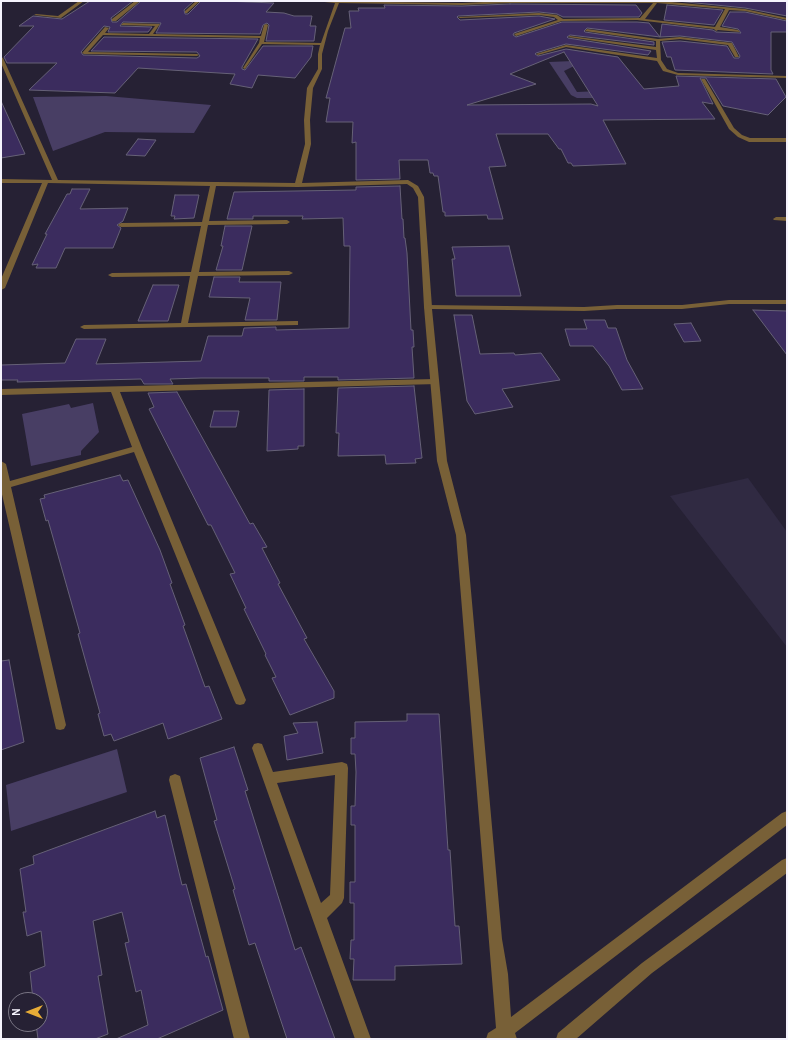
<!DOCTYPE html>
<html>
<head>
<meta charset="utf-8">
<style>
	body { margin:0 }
	#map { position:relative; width:788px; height:1040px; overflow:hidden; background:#262134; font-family:Karla,sans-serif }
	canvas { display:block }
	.frame { position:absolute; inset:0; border:2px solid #f5f3fd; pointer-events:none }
	.north { position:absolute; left:8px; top:992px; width:40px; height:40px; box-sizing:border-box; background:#262134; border:1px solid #797584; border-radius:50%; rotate:270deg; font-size:11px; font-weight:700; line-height:16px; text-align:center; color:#f5f3fd }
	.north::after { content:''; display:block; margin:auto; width:14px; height:18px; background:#e7ac37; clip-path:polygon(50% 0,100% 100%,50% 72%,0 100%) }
</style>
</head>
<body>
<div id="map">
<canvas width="788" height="1040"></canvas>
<div class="frame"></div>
<div class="north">N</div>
</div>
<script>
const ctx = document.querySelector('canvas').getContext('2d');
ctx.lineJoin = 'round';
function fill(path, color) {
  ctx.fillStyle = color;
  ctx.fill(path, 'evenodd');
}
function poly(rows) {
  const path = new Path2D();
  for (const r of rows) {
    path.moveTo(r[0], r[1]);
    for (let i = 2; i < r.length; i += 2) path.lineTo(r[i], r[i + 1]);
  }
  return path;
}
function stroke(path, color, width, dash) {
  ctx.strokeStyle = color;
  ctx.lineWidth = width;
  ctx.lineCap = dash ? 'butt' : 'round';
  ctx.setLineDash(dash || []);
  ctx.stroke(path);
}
fill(poly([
	[748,478,787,532,787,647,670,496]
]), '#302a42');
fill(poly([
	[573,61,574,66,564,71,577,92,600,91,603,98,577,98,571,95,549,62],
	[106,96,211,105,194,133,105,132,53,151,33,97],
	[93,403,99,432,81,451,81,455,31,466,22,414,69,404,71,408],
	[117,749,127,792,11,831,6,785]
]), '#483e64');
const building = poly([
	[90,1,133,1,111,18,112,22,117,22,141,1,194,1,184,10,185,14,188,14,201,1,224,1,274,3,266,12,284,13,294,16,312,16,310,26,316,26,314,41,266,41,269,25,267,23,263,25,260,34,156,33,161,23,123,22,120,26,152,27,148,32,108,32,110,27,104,26,81,52,83,55,197,58,200,56,197,52,91,51,104,37,258,39,242,67,242,69,245,70,263,46,313,46,311,57,295,78,258,75,252,88,230,84,235,74,138,68,115,93,29,90,57,63,7,63,4,57,34,26,19,26,33,16,62,19,90,1],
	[677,1,787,1,787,16,745,8,677,1],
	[510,4,636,5,642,13,639,17,563,17,557,14,539,12,458,16,457,17,460,20,539,16,555,19,514,33,513,35,516,37,562,22,637,22,649,23,660,37,587,28,584,31,585,32,654,42,654,45,570,35,567,37,568,38,651,51,648,55,566,44,536,53,535,54,538,56,566,49,618,57,644,89,679,86,676,76,776,79,786,97,768,115,723,106,706,78,700,78,713,104,702,102,715,119,603,120,626,164,622,164,573,166,571,163,568,163,561,149,559,149,548,134,496,134,506,166,489,167,503,219,488,219,487,215,445,216,445,212,443,212,438,176,434,176,433,173,430,173,428,160,399,160,400,179,356,180,356,142,352,143,353,122,326,122,330,98,326,98,345,28,351,28,349,11,359,11,358,8,385,8,384,5,462,6,510,4],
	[564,52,598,106,591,104,467,105,536,84,510,74,564,52],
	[667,5,723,10,714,25,664,20,667,5],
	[730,12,745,12,787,21,787,32,771,32,771,70,773,74,675,70,671,57,667,57,662,42,680,41,727,46,734,58,739,58,740,56,732,42,680,36,660,37,662,24,713,30,716,32,741,33,738,29,722,26,730,12],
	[1,101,25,154,1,158,1,101],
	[138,139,156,140,145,156,126,155,138,139],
	[400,186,402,219,403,219,404,238,405,238,407,253,411,330,413,330,414,347,412,347,414,378,338,380,338,377,304,377,304,381,269,381,269,378,201,378,170,379,173,384,144,384,141,379,17,382,18,380,1,380,1,365,65,363,76,339,106,339,96,364,201,361,208,336,242,336,244,328,276,327,276,330,349,328,350,246,344,246,343,218,302,219,303,216,253,216,253,219,227,219,234,192,356,190,356,187,400,186],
	[72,189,90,189,80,209,128,208,123,221,117,225,121,228,113,248,65,248,56,268,36,268,38,264,32,265,47,234,45,234,67,194,70,194,72,189],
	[175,195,199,195,194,218,174,219,175,216,171,216,175,195],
	[225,226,252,226,242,270,216,270,223,246,221,246,225,226],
	[509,246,521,296,456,296,452,259,455,259,452,247,509,246],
	[214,277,240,277,239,282,281,282,277,320,245,320,250,298,209,297,214,277],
	[153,285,179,285,168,321,138,321,153,285],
	[753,310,787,311,787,355,753,310],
	[454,315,472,315,480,354,514,353,515,355,541,353,560,380,502,389,513,407,475,414,467,401,454,315],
	[584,320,605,320,608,328,616,328,627,360,643,389,622,390,609,366,593,346,570,346,565,329,587,329,584,320],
	[691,323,701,341,684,342,674,324,691,323],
	[414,386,422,458,415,459,416,463,386,464,385,455,338,456,339,433,336,433,338,388,414,386],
	[304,389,304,446,298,446,298,449,267,451,269,390,304,389],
	[177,392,250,524,253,523,267,547,262,548,280,583,278,584,307,638,304,639,334,691,334,698,290,715,272,678,276,677,265,655,266,654,244,609,246,608,230,574,235,573,211,525,208,525,149,409,154,407,148,393,177,392],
	[214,411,239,411,236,427,210,427,214,411],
	[120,475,123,481,128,480,160,550,172,583,170,584,185,625,183,626,205,687,209,686,222,719,168,739,163,723,114,741,111,734,104,736,98,714,100,713,78,634,80,633,48,520,46,521,40,499,45,498,44,495,120,475],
	[9,660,24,742,1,750,1,661,9,660],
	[407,714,439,714,448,850,450,850,455,926,459,926,462,964,395,966,395,980,353,980,354,959,350,959,351,940,354,940,354,903,350,903,350,882,355,882,355,825,351,825,351,806,355,806,356,772,355,754,351,754,351,738,355,738,355,722,407,721,407,714],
	[317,722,323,753,287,760,284,736,298,733,293,723,317,722],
	[234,747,248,790,245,791,295,950,301,947,335,1039,287,1039,255,943,249,945,233,890,235,889,214,821,217,820,200,758,234,747],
	[155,811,157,818,165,815,182,885,186,884,206,957,208,956,223,1010,157,1039,116,1039,148,1025,141,990,136,992,125,943,129,942,122,912,93,921,102,975,98,976,108,1034,95,1039,38,1039,36,1024,40,1024,40,1000,33,1000,30,972,45,966,41,931,27,936,23,912,26,912,20,869,34,864,33,856,155,811]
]);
fill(building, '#3b2c5e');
stroke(building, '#666177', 1);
fill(poly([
	[79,1,84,1,61,18,34,15,36,14,58,16,79,1],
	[135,1,140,1,116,21,112,21,112,19,135,1],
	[196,1,200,1,187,13,185,13,185,11,196,1],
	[314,1,462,3,504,1,661,1,745,9,787,18,787,20,745,11,729,10,720,27,738,30,740,32,718,30,716,31,714,29,637,20,562,21,516,36,514,34,558,20,554,17,539,15,460,18,458,17,539,13,557,15,563,19,640,18,653,3,510,3,462,5,339,3,328,31,322,54,322,69,313,88,310,120,311,144,302,183,408,180,418,186,424,197,432,307,431,309,425,309,424,307,418,197,413,188,407,184,298,187,216,186,209,221,287,220,290,222,287,224,208,225,199,272,289,271,293,273,289,275,198,276,188,323,295,321,298,321,298,325,84,329,80,327,84,325,181,323,190,276,112,277,108,275,112,273,191,272,201,226,121,227,118,225,121,223,202,222,210,186,48,183,5,288,1,290,1,279,42,183,1,183,1,179,52,180,1,63,1,57,3,58,58,180,295,183,305,144,304,120,307,88,318,69,318,54,320,45,262,44,245,69,243,68,259,43,260,38,103,35,88,52,197,54,199,55,197,56,84,54,82,53,105,27,109,28,105,33,149,34,155,26,121,25,123,23,160,24,153,34,261,36,264,25,266,24,268,25,264,42,321,43,335,3,314,1],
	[657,3,725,9,715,27,645,19,657,3],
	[587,29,658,39,680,37,732,43,739,57,735,57,728,45,680,39,660,41,661,60,667,69,678,73,787,76,787,78,678,75,663,71,657,61,566,47,538,55,536,54,566,45,657,58,656,50,568,37,570,36,656,47,656,41,585,31,587,29],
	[701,79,705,79,734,128,742,135,750,138,787,138,787,142,749,142,738,137,729,129,701,79],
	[776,217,787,217,787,221,774,220,773,219,776,217],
	[435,379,439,382,438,384,120,392,142,448,246,700,244,704,240,705,236,704,234,700,134,452,11,487,66,725,64,729,60,730,56,729,1,490,1,461,6,464,10,481,132,447,111,392,1,395,1,389,435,379],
	[258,743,262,744,273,772,342,762,347,764,348,768,344,898,342,903,327,918,371,1039,355,1039,252,748,254,744,258,743],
	[335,775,330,895,321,903,277,783,335,775],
	[175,774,180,776,181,780,250,1039,234,1039,169,780,170,776,175,774]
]), '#786037');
fill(poly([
	[729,300,787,300,787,304,729,304,682,309,617,309,584,311,432,309,447,461,466,535,502,939,508,974,511,1017,782,813,787,811,787,825,515,1033,517,1039,486,1039,488,1033,496,1028,456,535,437,461,424,307,428,305,584,307,617,305,682,305,729,300],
	[787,858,787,873,652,973,576,1039,556,1039,558,1033,642,963,782,860,787,858]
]), '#786037');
</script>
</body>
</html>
